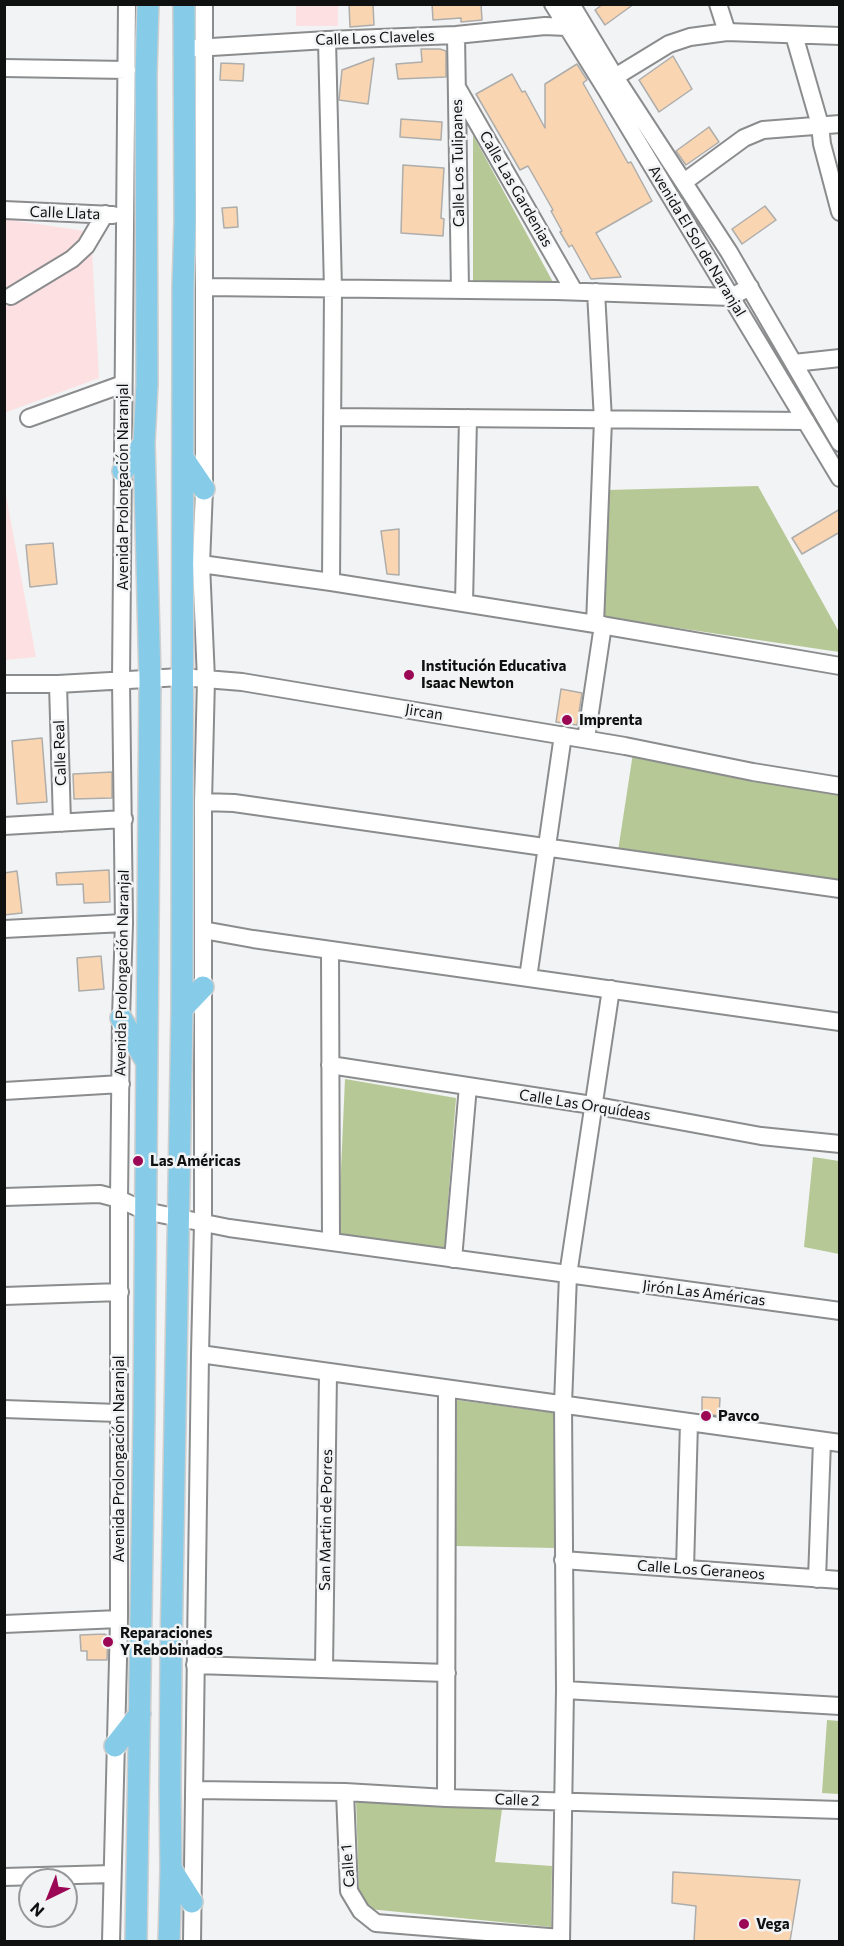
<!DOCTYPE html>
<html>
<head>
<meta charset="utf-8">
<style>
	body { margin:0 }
	#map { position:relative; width:844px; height:1946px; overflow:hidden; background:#f2f3f4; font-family:Commissioner,sans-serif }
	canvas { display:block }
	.frame { position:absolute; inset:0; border:6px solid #0f1010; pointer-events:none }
	.north { position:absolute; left:18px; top:1868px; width:60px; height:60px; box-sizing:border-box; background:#f2f3f4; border:2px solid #979899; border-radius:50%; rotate:223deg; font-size:16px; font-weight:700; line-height:24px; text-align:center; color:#0f1010 }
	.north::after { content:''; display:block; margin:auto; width:21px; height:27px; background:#9b0755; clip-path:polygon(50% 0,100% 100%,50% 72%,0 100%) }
</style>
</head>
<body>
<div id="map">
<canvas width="844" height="1946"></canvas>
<div class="frame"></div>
<div class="north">N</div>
</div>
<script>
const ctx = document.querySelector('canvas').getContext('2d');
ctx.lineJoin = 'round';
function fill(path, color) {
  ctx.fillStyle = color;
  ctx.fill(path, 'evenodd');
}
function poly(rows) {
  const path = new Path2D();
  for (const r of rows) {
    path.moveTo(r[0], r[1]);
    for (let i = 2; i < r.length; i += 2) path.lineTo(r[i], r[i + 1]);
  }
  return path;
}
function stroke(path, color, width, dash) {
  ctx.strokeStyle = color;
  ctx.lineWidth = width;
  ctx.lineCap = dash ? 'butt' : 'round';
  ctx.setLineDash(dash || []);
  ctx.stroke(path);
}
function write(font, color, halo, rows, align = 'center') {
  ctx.font = font + ' Commissioner,sans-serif';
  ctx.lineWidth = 5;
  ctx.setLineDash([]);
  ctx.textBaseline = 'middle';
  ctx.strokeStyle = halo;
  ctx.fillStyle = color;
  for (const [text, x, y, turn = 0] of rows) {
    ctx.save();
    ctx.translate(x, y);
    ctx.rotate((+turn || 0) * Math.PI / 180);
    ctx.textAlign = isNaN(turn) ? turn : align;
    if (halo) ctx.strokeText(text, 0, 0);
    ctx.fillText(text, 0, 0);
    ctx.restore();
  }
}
fill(poly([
	[296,5,338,5,338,26,296,26],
	[4,219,91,232,99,378,7,412,4,412],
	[5,490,36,657,5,660]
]), '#fde1e2');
fill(poly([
	[473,135,554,284,473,283],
	[758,486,839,632,839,652,604,617,608,490],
	[633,753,839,793,839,881,618,851],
	[345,1079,456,1098,444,1254,338,1237],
	[813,1157,839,1161,839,1254,804,1247],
	[457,1400,555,1413,555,1548,456,1546],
	[827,1720,839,1721,839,1794,822,1793],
	[356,1800,502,1809,495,1862,552,1866,551,1927,369,1909,359,1891]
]), '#b6c896');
const building = poly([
	[349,4,373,4,374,25,350,27,349,4],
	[432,4,481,4,482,20,461,22,461,18,433,20,432,4],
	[603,4,634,4,605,25,595,10,603,4],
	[421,49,440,49,446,51,446,77,398,79,396,64,422,62,421,49],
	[673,56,692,89,659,112,639,80,673,56],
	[374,58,368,104,339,100,342,70,374,58],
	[221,63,244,64,243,81,220,80,221,63],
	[577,64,587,80,583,83,628,163,631,162,652,201,596,233,621,277,591,279,572,245,569,247,560,232,562,231,551,211,553,210,528,166,520,170,476,94,512,74,522,92,525,91,545,128,545,84,577,64],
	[401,119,442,122,441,140,400,137,401,119],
	[709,127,719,142,686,165,676,151,709,127],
	[403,165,444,168,441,218,444,219,443,236,401,233,403,165],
	[765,206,776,220,742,244,732,229,765,206],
	[237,207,238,227,224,228,222,208,237,207],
	[840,509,840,532,802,554,792,538,840,509],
	[399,529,399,575,387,574,381,531,399,529],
	[53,543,57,584,30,587,26,545,53,543],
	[561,689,582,693,577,725,556,722,561,689],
	[42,738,47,802,17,804,12,741,42,738],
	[112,772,112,798,74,799,73,774,112,772],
	[109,870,110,902,84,903,83,884,57,885,56,873,109,870],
	[17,871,22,913,4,915,4,873,17,871],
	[101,956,104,989,79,991,77,958,101,956],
	[702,1397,720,1398,719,1416,702,1413,702,1397],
	[104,1634,108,1636,107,1660,87,1660,87,1651,81,1651,80,1635,104,1634],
	[673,1872,800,1880,790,1941,694,1941,696,1906,672,1903,673,1872]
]);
fill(building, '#fad5b1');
stroke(building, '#adadac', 1.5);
const minor = poly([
	[553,4,607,91,840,478],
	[571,4,615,77,729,252,840,443],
	[718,4,727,32],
	[456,35,460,290],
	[794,35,820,125,822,144,840,212],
	[327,40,333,289,331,582],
	[195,48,327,40,456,35,545,26,566,27],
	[4,68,127,70],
	[615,77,669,44,690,37,727,32,840,36],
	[458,89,574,291],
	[684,182,744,138,763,130,840,124],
	[4,210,113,215],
	[205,287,557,291,731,297,750,287],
	[11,296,72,259,86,246,105,214],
	[794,363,840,358],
	[332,417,806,421],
	[29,418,123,384],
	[201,564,331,582,595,624,840,666],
	[464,603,468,418],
	[595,624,603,420,596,292],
	[4,684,58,684,181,677,242,682,625,746,753,772,840,786],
	[58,684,62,823],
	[586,739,603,625],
	[203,802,234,803,840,889],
	[4,826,124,819],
	[4,929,124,923],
	[203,930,253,939,840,1022],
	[330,950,331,1242],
	[528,978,563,735],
	[330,1065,592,1105,761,1136,840,1144],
	[4,1091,121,1084],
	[4,1197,100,1194,119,1199,145,1211,229,1228,840,1311],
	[453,1259,468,1086],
	[4,1296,120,1292],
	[200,1354,840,1443],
	[4,1409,118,1413],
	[563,1560,840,1580],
	[685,1569,689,1422],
	[817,1579,822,1441],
	[4,1624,119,1619],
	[195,1665,447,1673],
	[324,1668,328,1373],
	[565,1690,840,1706],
	[194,1790,345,1792,446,1798,840,1810],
	[345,1792,349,1891,361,1911,376,1923,561,1938],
	[446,1798,447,1390],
	[4,1877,112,1874],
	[111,1942,119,1619,119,1199,121,1018,124,923,121,680,127,4],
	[192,1942,200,1354,203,1223,203,802,206,679,201,564,204,489,204,4],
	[561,1942,565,1690,563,1404,568,1275,611,989]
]);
const major = poly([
	[183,458,204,489],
	[123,471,144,443],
	[182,1009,203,987],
	[121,1018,146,1061],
	[115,1746,140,1714],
	[171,1869,192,1902],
	[136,1942,144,1415,150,680,144,443,147,384,146,74,148,4],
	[169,1942,171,1869,170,1785,171,1656,182,1009,183,288,185,221,184,4]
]);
stroke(minor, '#8b8c8d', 20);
stroke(major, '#cfcfcf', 24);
stroke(minor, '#fff', 16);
stroke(major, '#86cbe7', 21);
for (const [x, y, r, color] of [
	[409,675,6,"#9b0755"],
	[567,720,6,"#9b0755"],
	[138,1161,6,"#9b0755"],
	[706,1416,6,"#9b0755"],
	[108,1642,6,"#9b0755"],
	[744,1924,6,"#9b0755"]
]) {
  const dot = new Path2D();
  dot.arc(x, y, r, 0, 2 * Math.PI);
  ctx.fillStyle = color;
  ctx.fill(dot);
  stroke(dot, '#f2f3f4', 2);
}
write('15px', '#0f1010', '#f2f3f4', [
	["Calle Los Claveles",375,38,-2],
	["Calle Los Tulipanes",458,163,-91],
	["Calle Las Gardenias",516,189,60],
	["Calle Llata",65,213,2],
	["Avenida El Sol de Naranjal",697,241,59],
	["Avenida Prolongación Naranjal",123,487,-90],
	["Jircan",424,712,9],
	["Calle Real",60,753,-92],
	["Avenida Prolongación Naranjal",122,973,-89],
	["Calle Las Orquídeas",585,1105,9],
	["Jirón Las Américas",704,1293,7],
	["Avenida Prolongación Naranjal",119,1459,-90],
	["San Martin de Porres",326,1520,-89],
	["Calle Los Geraneos",701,1570,4],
	["Calle 2",517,1800,2],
	["Calle 1",348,1866,-95]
]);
write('bold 15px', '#0f1010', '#f2f3f4', [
	["Institución Educativa",421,666],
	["Isaac Newton",421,683],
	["Imprenta",579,720],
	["Las Américas",150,1161],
	["Pavco",718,1416],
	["Reparaciones",120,1633],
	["Y Rebobinados",120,1650],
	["Vega",756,1924]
], 'left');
</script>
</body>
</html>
